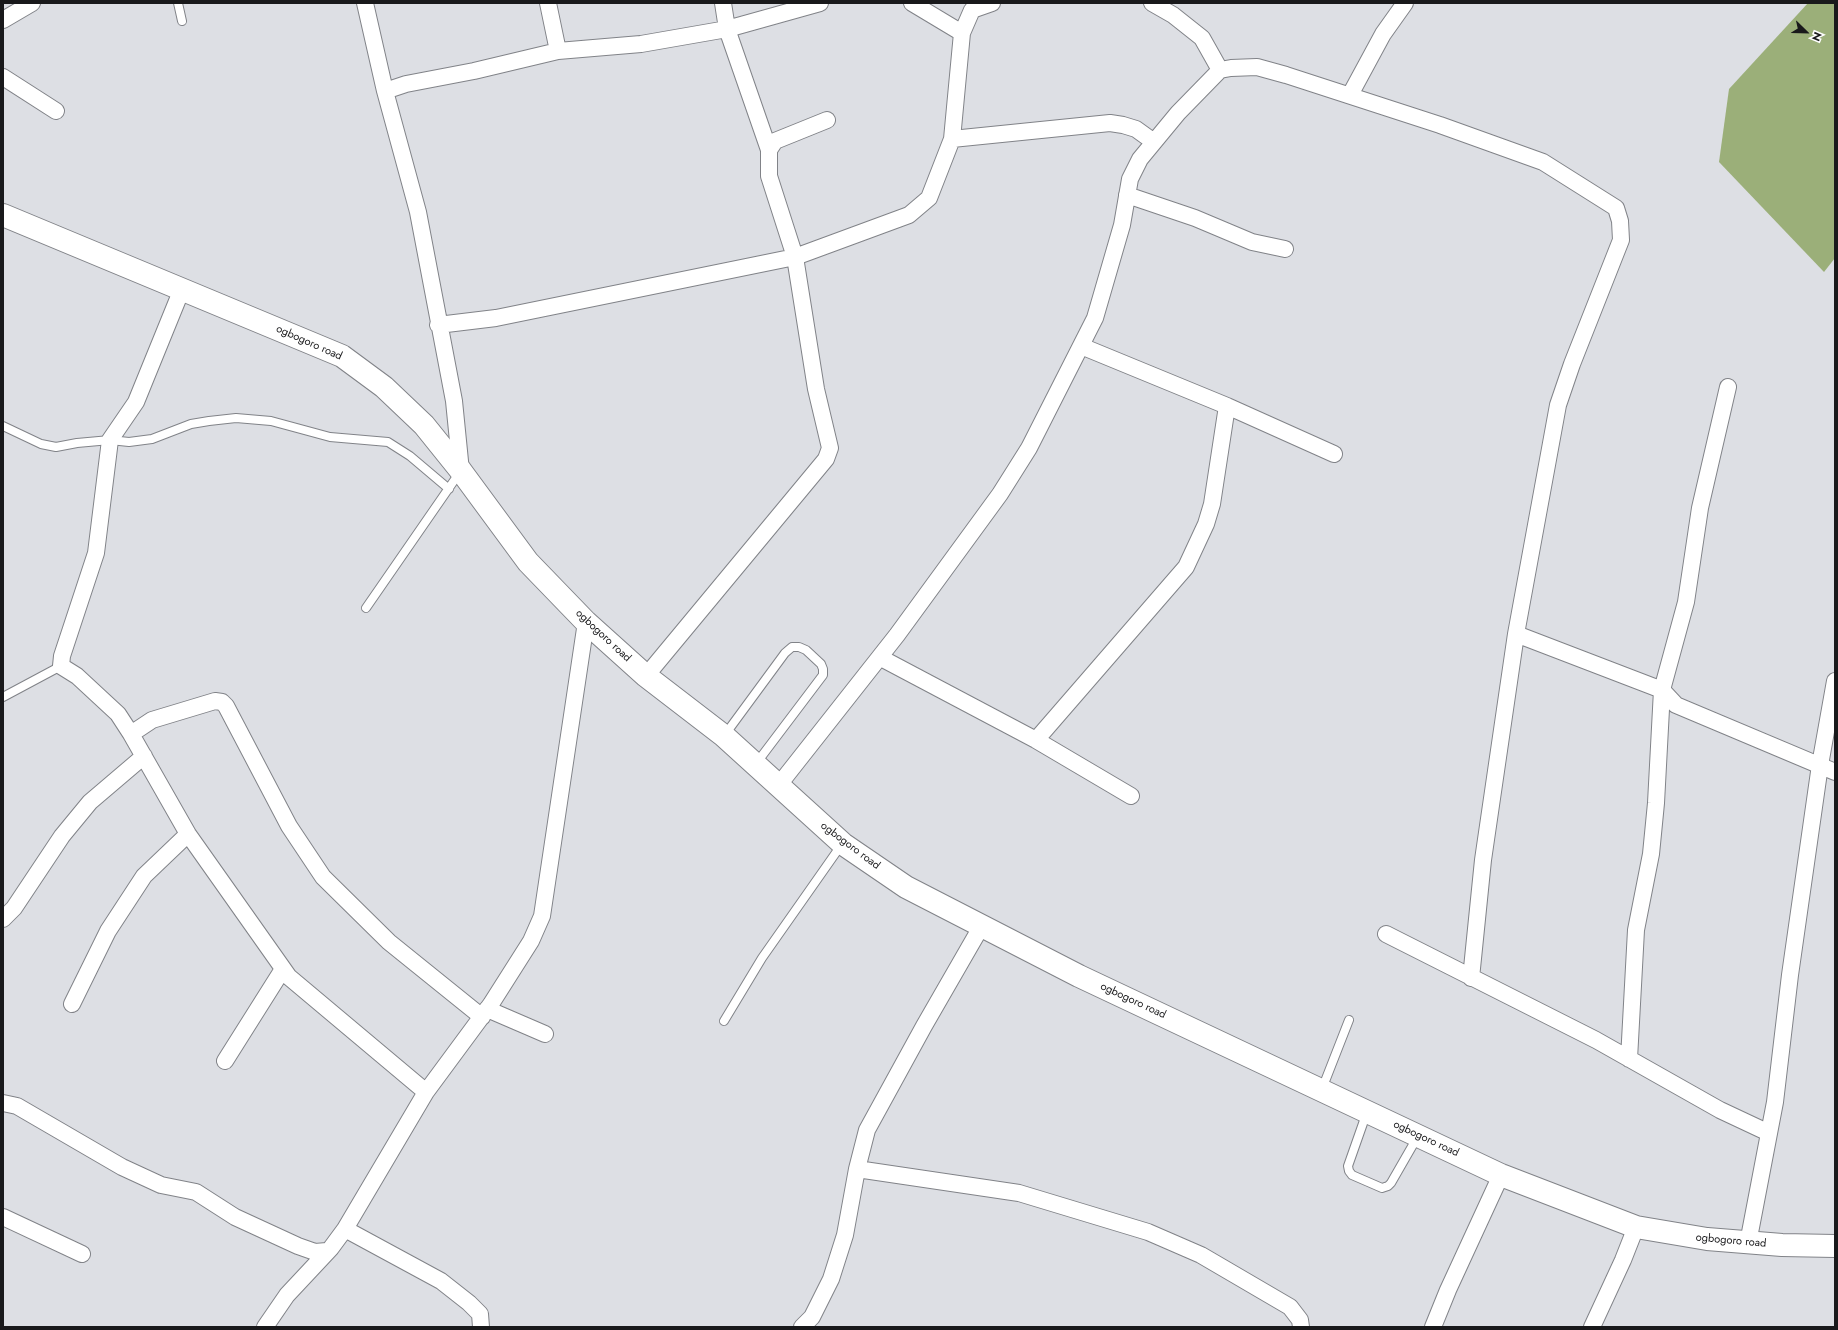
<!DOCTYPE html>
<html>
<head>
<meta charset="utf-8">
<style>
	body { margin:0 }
	#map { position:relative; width:1838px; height:1330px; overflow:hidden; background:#dddfe4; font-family:Jost,sans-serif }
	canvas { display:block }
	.frame { position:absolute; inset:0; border:4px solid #19191b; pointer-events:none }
	.north { position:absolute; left:1786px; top:12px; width:40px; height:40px; -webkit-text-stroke:3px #fff; paint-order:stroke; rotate:113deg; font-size:11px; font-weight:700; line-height:16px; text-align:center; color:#19191b }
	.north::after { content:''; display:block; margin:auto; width:14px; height:18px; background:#19191b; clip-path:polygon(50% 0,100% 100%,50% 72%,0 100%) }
</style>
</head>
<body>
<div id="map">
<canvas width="1838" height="1330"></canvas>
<div class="frame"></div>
<div class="north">N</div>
</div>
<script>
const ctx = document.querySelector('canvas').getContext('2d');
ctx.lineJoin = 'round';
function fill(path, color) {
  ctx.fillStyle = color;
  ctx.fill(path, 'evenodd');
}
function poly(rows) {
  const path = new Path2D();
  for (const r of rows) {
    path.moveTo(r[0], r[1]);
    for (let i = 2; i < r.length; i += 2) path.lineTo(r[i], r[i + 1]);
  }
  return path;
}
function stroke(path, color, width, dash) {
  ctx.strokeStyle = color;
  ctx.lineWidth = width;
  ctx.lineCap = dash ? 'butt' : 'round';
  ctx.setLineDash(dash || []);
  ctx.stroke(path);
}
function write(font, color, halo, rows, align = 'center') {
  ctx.font = font + ' Jost,sans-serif';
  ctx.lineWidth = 3;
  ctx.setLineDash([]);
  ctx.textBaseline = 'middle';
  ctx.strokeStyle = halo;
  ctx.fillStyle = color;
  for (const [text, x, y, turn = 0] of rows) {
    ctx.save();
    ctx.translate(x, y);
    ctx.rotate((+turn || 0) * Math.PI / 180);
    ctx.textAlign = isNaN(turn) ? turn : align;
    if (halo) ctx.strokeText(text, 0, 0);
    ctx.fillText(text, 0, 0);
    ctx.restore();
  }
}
fill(poly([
	[1808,3,1835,3,1835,258,1824,272,1719,162,1729,89]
]), '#9baf79');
const lane = poly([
	[178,3,182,21],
	[3,426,41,444,56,447,77,443,110,440,129,442,152,439,191,424,209,421,236,418,271,421,330,437,388,442,410,456,449,489],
	[366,608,460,472],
	[3,697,61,666],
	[724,736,785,653,792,647,799,647,806,650,821,664,823,669,823,675,755,765],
	[724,1021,762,958,842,844],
	[1322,1089,1349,1020],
	[1367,1112,1348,1166,1349,1171,1352,1175,1382,1188,1388,1186,1391,1183,1418,1136]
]);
const street = poly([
	[365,3,385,91,418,212,454,401,461,471],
	[548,3,558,51],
	[723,3,727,29,820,3],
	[912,3,962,33],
	[1152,3,1173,15,1202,38,1220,70],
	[3,20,32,3],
	[3,77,56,111],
	[385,91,406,84,474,71,558,51,641,44,727,29,769,150],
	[1350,95,1383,34,1405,3],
	[952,139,1110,123,1123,125,1136,129,1154,142],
	[1127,195,1195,218,1252,242,1285,249],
	[182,289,136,402,110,440,96,553,62,656,61,666,77,676,118,714,131,734,188,834,289,977,426,1092],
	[438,325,496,318,795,257,909,215,929,198,952,139,962,33,972,10,992,3],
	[1081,346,1227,406,1334,454],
	[881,658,1036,740,1131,796],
	[646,676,826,459,830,448,816,389,795,257,769,176,769,150,775,141,827,120],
	[131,734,152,720,215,701,222,702,226,706,289,826,323,877,389,942,482,1017],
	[1036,740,1186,567,1206,524,1212,504,1227,406],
	[778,786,897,635,1000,494,1029,448,1095,318,1122,225,1130,179,1140,159,1178,113,1220,70,1231,68,1257,67,1286,75,1440,125,1543,162,1616,208,1620,221,1621,240,1572,364,1558,405,1516,634],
	[3,919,14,908,62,836,90,802,144,756],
	[1386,934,1596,1040,1720,1110,1769,1133],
	[1471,978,1483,860,1516,634,1662,690,1676,705,1835,772],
	[72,1004,108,931,144,876,188,834],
	[487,1009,545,1034],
	[1629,1059,1636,930,1651,854,1656,803,1662,690,1686,602,1700,508,1728,387],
	[225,1061,283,969],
	[3,1103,17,1106,122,1167,161,1185,196,1192,235,1217,298,1246,315,1252,327,1251],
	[857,1169,1019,1193,1148,1232,1201,1255,1290,1307,1300,1320,1301,1327],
	[3,1217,82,1254],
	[345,1229,441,1281,469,1303,480,1314,481,1327],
	[1748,1243,1775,1102,1790,975,1820,765,1835,681],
	[265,1327,287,1295,331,1248,345,1229,426,1092,491,1004,531,941,542,916,586,622],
	[802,1327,812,1317,831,1279,845,1235,857,1169,867,1130,924,1026,981,927],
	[1433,1327,1448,1290,1501,1175],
	[1592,1327,1623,1260,1636,1227]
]);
const secondary = poly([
	[3,215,342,356,384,387,424,425,461,471,528,562,586,622,646,676,724,736,843,844,906,887,1079,976,1501,1175,1636,1227,1707,1239,1782,1245,1835,1246]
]);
stroke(lane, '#818388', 10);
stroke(street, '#818388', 18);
stroke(secondary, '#818388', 24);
stroke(lane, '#fff', 8);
stroke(street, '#fff', 16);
stroke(secondary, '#fff', 22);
write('11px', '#19191b', '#fff', [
	["ogbogoro road",309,343,24],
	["ogbogoro road",603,636,43],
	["ogbogoro road",850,846,37],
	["ogbogoro road",1133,1001,25],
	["ogbogoro road",1426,1139,25],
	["ogbogoro road",1731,1241,5]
]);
</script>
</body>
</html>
